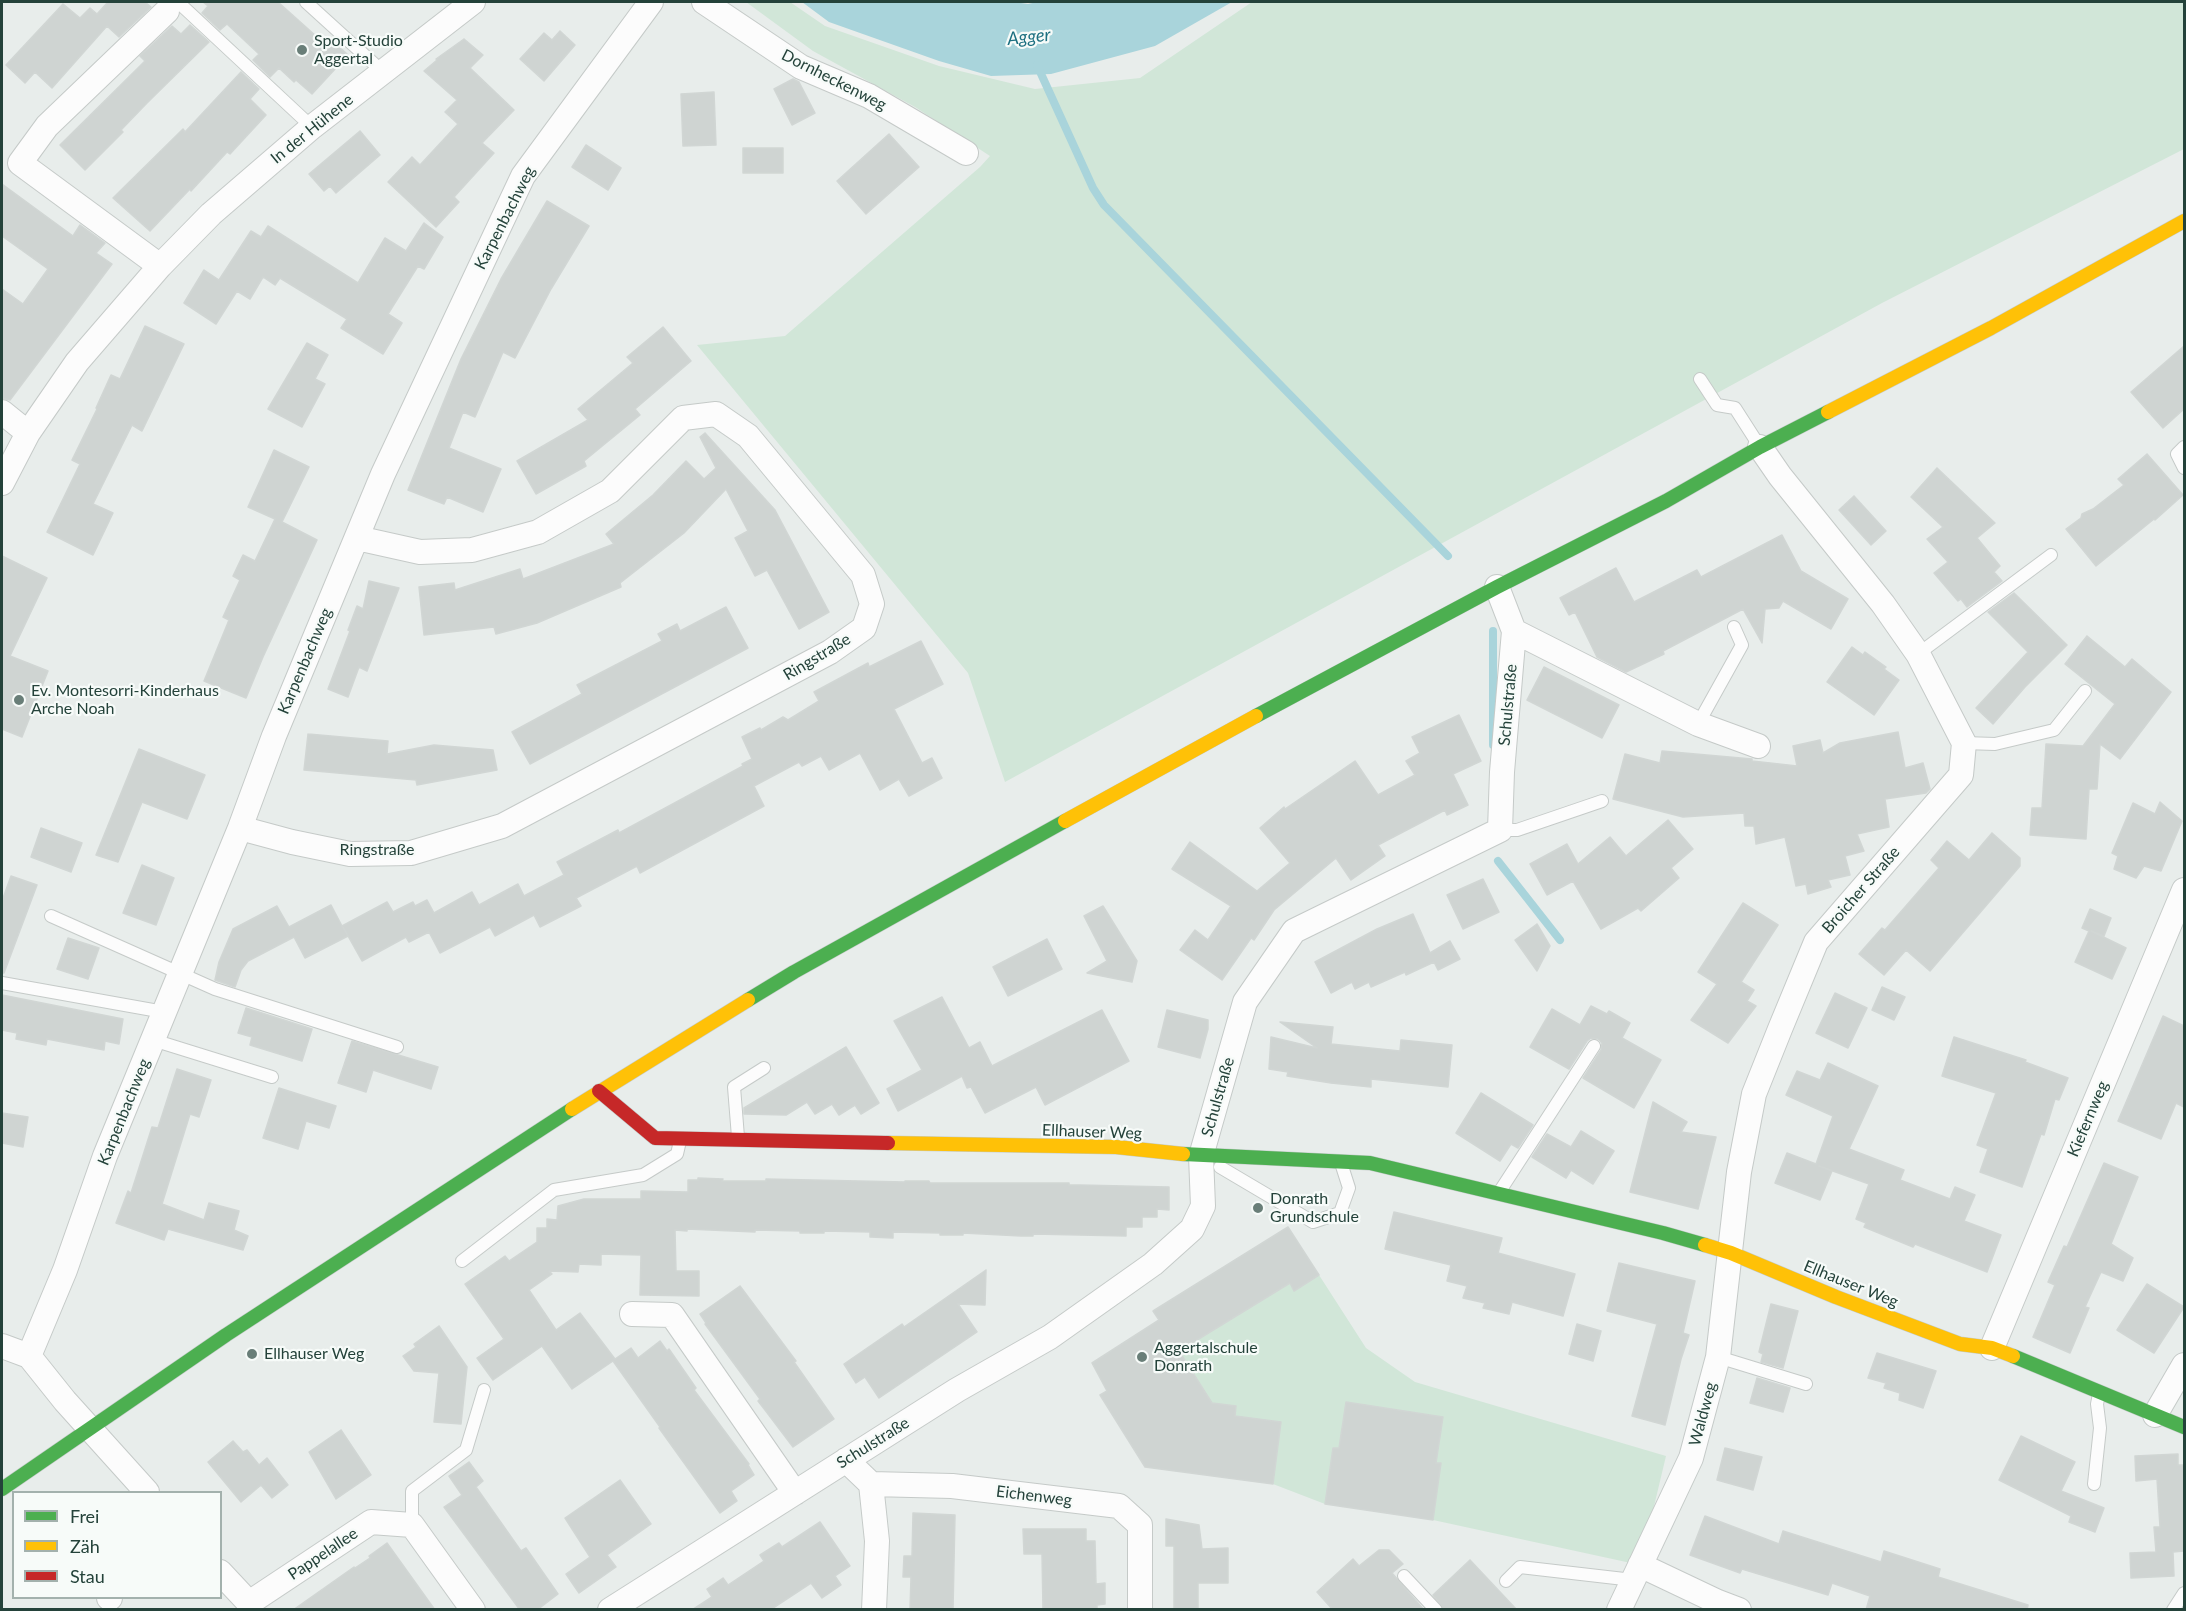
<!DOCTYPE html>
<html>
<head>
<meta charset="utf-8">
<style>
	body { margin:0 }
	#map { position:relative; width:2186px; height:1611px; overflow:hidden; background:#e8edeb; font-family:Lato,sans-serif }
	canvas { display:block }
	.frame { position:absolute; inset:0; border:3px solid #24423a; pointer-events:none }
	.legend { position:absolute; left:12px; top:1491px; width:210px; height:108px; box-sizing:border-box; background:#f7fbf9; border:2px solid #a3b1ad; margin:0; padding:8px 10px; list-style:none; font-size:18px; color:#24423a }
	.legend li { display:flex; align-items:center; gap:12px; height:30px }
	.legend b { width:30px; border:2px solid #a3b1ad }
</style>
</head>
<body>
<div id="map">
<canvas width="2186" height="1611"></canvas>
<div class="frame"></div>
<ul class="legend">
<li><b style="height:8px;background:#4caf50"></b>Frei</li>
<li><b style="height:8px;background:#ffc107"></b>Zäh</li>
<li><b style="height:8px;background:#c62828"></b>Stau</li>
</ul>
</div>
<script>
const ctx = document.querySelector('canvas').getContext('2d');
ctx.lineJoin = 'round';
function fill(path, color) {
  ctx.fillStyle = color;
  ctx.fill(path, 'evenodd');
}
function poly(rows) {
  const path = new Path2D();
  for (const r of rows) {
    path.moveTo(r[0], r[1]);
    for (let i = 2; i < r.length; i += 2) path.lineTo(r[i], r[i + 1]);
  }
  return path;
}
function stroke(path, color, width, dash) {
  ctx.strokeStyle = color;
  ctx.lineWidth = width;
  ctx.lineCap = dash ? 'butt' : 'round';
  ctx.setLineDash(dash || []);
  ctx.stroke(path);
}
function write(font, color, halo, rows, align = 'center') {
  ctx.font = font + ' Lato,sans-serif';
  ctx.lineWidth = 4.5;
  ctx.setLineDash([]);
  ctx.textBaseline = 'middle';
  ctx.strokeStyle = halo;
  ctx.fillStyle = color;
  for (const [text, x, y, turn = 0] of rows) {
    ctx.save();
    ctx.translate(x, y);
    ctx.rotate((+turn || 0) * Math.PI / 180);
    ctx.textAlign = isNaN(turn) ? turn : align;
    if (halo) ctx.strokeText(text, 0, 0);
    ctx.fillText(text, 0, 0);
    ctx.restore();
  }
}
fill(poly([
	[746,2,790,2,825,26,939,66,1035,89,1140,78,1252,2,2184,2,2184,149,1882,303,1005,782,968,673,697,345,785,336,980,167,990,156,915,107,813,51],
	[1319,1275,1366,1348,1415,1382,1666,1456,1640,1565,1433,1520,1440,1463,1436,1463,1443,1417,1346,1402,1339,1448,1333,1448,1325,1504,1273,1484,1281,1422,1235,1416,1236,1406,1212,1403,1179,1351,1290,1283,1294,1290]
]), '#d1e6d8');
fill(poly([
	[802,2,1014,2,1028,4,1037,2,1232,2,1155,46,1051,74,991,76,939,61,829,22]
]), '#a9d4db');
stroke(poly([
	[1037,65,1093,188,1104,205,1448,556],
	[1493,745,1493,631],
	[1498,861,1560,940]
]), '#a9d4db', 8);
const building = poly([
	[108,2,145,2,151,7,119,37,107,26,52,88,35,72,25,83,6,65,63,4,80,18,90,8,97,14,108,2],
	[203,2,278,2,326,45,332,40,348,55,312,94,296,80,294,82,279,68,270,77,253,60,259,54,227,24,220,30,202,13,208,6,203,2],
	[190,25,209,42,147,103,121,130,123,132,85,170,60,145,145,61,140,56,172,26,181,34,190,25],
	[560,31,575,45,544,81,520,59,544,33,552,40,560,31],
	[464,39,483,55,470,68,514,110,482,143,494,153,454,197,459,202,436,227,388,182,412,157,420,165,458,124,445,112,457,100,424,71,437,60,436,59,464,39],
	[241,72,259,89,250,99,266,115,230,154,227,152,191,191,190,189,150,231,113,198,183,129,185,132,241,72],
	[793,79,799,82,815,113,792,125,774,89,793,79],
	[714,92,716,145,683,146,681,94,714,92],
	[360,131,380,155,336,193,330,186,324,191,309,174,360,131],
	[889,134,919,167,866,214,837,181,889,134],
	[586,145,621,168,608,190,572,167,586,145],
	[743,148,783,148,783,173,743,173,743,148],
	[2,184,73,236,80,225,105,243,96,253,112,264,10,400,2,398,2,289,23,304,48,269,2,236,2,184],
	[547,201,589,226,551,289,515,358,503,352,475,417,463,412,449,448,501,469,483,512,447,497,444,504,408,490,461,359,501,279,547,201],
	[424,223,443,237,424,269,418,266,388,314,402,323,383,354,341,328,347,319,280,278,275,285,263,277,250,299,237,291,216,324,184,303,204,270,219,280,251,231,261,237,268,226,358,283,385,238,406,251,424,223],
	[145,326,184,344,142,431,132,425,93,504,113,513,93,555,47,532,80,464,72,460,97,409,96,408,111,375,120,379,145,326],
	[663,327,691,361,635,409,640,415,584,461,586,466,536,494,517,461,588,420,578,409,633,363,627,357,663,327],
	[307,343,328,355,315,379,325,384,302,427,268,409,307,343],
	[2184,346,2184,409,2163,428,2131,392,2184,346],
	[705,433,775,510,829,612,799,629,767,570,755,576,735,538,748,531,726,489,684,533,620,583,621,587,537,623,496,634,494,627,424,635,419,587,454,583,455,590,520,569,523,579,614,544,606,534,653,495,686,461,704,479,716,468,700,437,705,433],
	[274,450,309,467,282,522,317,540,263,657,246,698,204,681,229,620,223,617,240,580,233,576,243,555,255,561,275,519,248,507,274,450],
	[2147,454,2183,495,2155,520,2154,519,2096,566,2066,529,2081,518,2082,514,2093,509,2124,485,2118,479,2147,454],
	[1937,468,1995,523,1977,538,2000,566,1994,572,2002,581,1967,607,1961,599,1958,601,1934,573,1948,562,1927,539,1943,527,1911,497,1937,468],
	[1854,496,1886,531,1871,545,1839,510,1854,496],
	[1782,535,1801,571,1848,599,1831,629,1783,601,1779,608,1765,609,1762,643,1743,609,1663,651,1664,654,1626,672,1597,657,1575,612,1569,615,1560,598,1616,568,1634,602,1697,570,1701,577,1782,535],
	[2,556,47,578,10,656,48,671,22,737,2,729,2,556],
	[369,581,399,588,367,671,359,667,348,697,328,689,350,631,348,630,357,606,363,609,369,581],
	[2014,593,2067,645,2025,687,1993,724,1976,708,2028,652,1988,612,2014,593],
	[726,607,748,648,530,764,512,732,582,694,577,685,662,641,658,634,677,624,680,631,726,607],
	[2087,636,2125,667,2132,659,2171,692,2120,759,2100,744,2097,789,2089,789,2086,839,2030,835,2032,808,2042,808,2046,744,2083,746,2115,704,2065,664,2087,636],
	[921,641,943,684,894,709,922,763,932,758,942,778,909,796,899,779,880,790,860,753,829,770,821,756,802,766,799,762,754,786,764,806,640,873,637,866,576,898,581,906,540,927,534,915,495,936,490,927,440,953,429,932,409,942,406,937,362,961,343,927,348,936,305,958,294,937,248,961,241,970,235,987,215,980,219,962,233,929,277,906,289,927,331,905,342,926,387,902,393,912,413,902,415,906,427,900,434,913,472,892,479,905,518,884,524,896,564,875,557,862,618,830,619,833,743,766,742,764,752,759,742,737,760,728,761,730,783,717,788,720,819,701,814,692,868,663,869,667,921,641],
	[1852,647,1863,655,1865,652,1886,667,1884,669,1899,680,1874,715,1827,682,1852,647],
	[1544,667,1619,705,1602,738,1527,700,1544,667],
	[1459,715,1481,761,1453,774,1468,805,1447,815,1445,810,1378,845,1385,856,1351,880,1336,858,1274,910,1254,940,1251,938,1222,980,1180,950,1195,930,1208,940,1231,906,1172,869,1190,842,1257,891,1290,863,1260,828,1284,807,1285,809,1355,761,1378,795,1415,775,1406,761,1420,753,1412,737,1459,715],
	[1898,732,1905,768,1923,763,1930,789,1926,793,1885,799,1889,827,1857,834,1864,851,1845,856,1850,875,1828,880,1831,887,1808,894,1806,884,1796,886,1785,837,1756,844,1754,826,1745,826,1744,813,1683,817,1613,799,1625,754,1660,763,1662,751,1752,759,1752,761,1797,766,1793,746,1820,740,1823,753,1840,743,1898,732],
	[308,734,388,741,387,754,434,745,493,750,497,770,417,785,416,780,304,770,308,734],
	[139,749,205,775,187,819,142,802,118,862,96,855,139,749],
	[2160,802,2182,821,2161,871,2144,866,2136,878,2114,869,2118,856,2112,853,2133,803,2155,814,2160,802],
	[1668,820,1693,849,1671,868,1679,878,1641,911,1638,908,1601,929,1573,881,1547,895,1530,864,1567,844,1578,864,1610,837,1626,856,1668,820],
	[41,828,82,843,71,872,31,857,41,828],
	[1992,833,2020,858,2020,866,1930,971,1906,950,1884,975,1859,954,1882,928,1885,930,1939,868,1931,860,1947,841,1969,860,1992,833],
	[142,865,174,878,156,925,123,913,142,865],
	[11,876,37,885,4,973,2,973,2,901,11,876],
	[1483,879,1499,912,1463,929,1447,895,1483,879],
	[1743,903,1778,925,1741,982,1754,990,1747,1001,1756,1006,1728,1043,1691,1020,1717,984,1698,972,1743,903],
	[1103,906,1137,961,1132,982,1087,973,1107,961,1084,916,1103,906],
	[2090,909,2111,918,2104,936,2091,931,2126,948,2112,979,2075,962,2089,931,2082,928,2090,909],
	[1413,914,1430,953,1450,941,1460,959,1438,970,1434,962,1406,975,1405,972,1371,987,1369,982,1355,989,1352,982,1331,993,1315,962,1377,929,1413,914],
	[1537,924,1550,946,1537,971,1515,940,1537,924],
	[68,938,99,948,88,979,57,969,68,938],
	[1047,939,1062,969,1008,996,993,967,1047,939],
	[1882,987,1905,997,1894,1020,1872,1010,1882,987],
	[1835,993,1867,1008,1848,1048,1816,1033,1835,993],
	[2,995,123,1019,119,1044,105,1041,104,1050,47,1039,46,1045,16,1039,17,1033,2,1030,2,995],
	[942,997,969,1048,980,1042,992,1066,1102,1010,1129,1061,1045,1105,1036,1087,985,1113,971,1087,967,1088,962,1076,898,1111,887,1089,922,1070,894,1021,942,997],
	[1591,1006,1607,1014,1609,1011,1630,1023,1622,1038,1661,1060,1634,1108,1583,1078,1601,1050,1602,1043,1598,1039,1591,1038,1587,1041,1569,1069,1530,1047,1552,1009,1580,1025,1591,1006],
	[246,1008,312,1029,302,1061,250,1045,252,1037,238,1033,246,1008],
	[1167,1010,1208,1020,1208,1029,1200,1058,1158,1047,1167,1010],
	[2163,1016,2184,1026,2184,1107,2176,1103,2161,1139,2118,1121,2163,1016],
	[1280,1022,1333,1027,1331,1044,1400,1051,1401,1040,1452,1045,1448,1087,1371,1079,1371,1087,1331,1083,1287,1076,1288,1072,1269,1069,1271,1037,1317,1048,1280,1022],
	[1954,1037,2026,1060,2025,1062,2068,1078,2059,1100,2055,1099,2044,1135,2041,1134,2022,1187,1980,1172,1988,1149,1977,1145,1996,1093,1942,1076,1954,1037],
	[352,1041,438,1067,431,1089,373,1070,366,1092,338,1083,352,1041],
	[846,1047,879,1103,861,1114,855,1105,839,1115,832,1104,815,1114,807,1102,786,1115,744,1114,744,1108,846,1047],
	[1828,1063,1878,1086,1849,1149,1904,1170,1900,1180,1950,1199,1955,1187,1975,1195,1964,1221,2001,1235,1987,1272,1915,1244,1913,1247,1864,1227,1866,1223,1856,1219,1869,1184,1819,1166,1832,1171,1820,1200,1775,1183,1787,1153,1816,1164,1833,1116,1786,1095,1797,1071,1820,1080,1828,1063],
	[177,1069,211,1080,199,1117,190,1114,162,1204,204,1220,209,1203,239,1211,234,1230,248,1236,243,1250,168,1229,164,1240,116,1223,128,1191,131,1193,152,1127,158,1128,177,1069],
	[279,1088,336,1106,329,1128,306,1121,298,1149,263,1138,279,1088],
	[1481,1093,1533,1125,1518,1148,1511,1144,1500,1161,1456,1133,1481,1093],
	[1653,1102,1687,1122,1681,1132,1716,1137,1698,1209,1630,1192,1653,1102],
	[2,1113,28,1117,23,1147,2,1143,2,1113],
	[1581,1131,1614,1151,1593,1184,1571,1170,1566,1178,1532,1157,1547,1134,1571,1147,1581,1131],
	[2104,1163,2138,1177,2111,1244,2133,1258,2123,1281,2101,1272,2085,1307,2089,1308,2070,1353,2033,1337,2055,1285,2048,1282,2064,1246,2067,1247,2104,1163],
	[698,1178,723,1179,722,1181,766,1181,766,1179,905,1182,905,1181,929,1181,930,1183,1069,1183,1069,1185,1080,1185,1169,1187,1169,1210,1157,1209,1157,1217,1142,1217,1142,1227,1126,1227,1126,1236,1033,1234,1033,1236,1021,1236,963,1233,963,1235,940,1235,940,1233,893,1232,893,1238,870,1237,870,1232,824,1231,824,1233,800,1233,800,1231,755,1230,755,1232,687,1229,687,1231,675,1230,676,1271,699,1271,699,1296,640,1295,641,1255,601,1254,601,1265,579,1264,578,1272,549,1271,552,1274,529,1290,556,1330,580,1313,615,1359,631,1348,638,1358,660,1341,667,1351,669,1349,696,1388,694,1390,749,1464,748,1465,754,1475,731,1491,737,1501,720,1513,659,1428,660,1427,613,1361,572,1389,542,1346,493,1380,477,1358,504,1339,465,1284,505,1256,509,1261,537,1242,537,1228,547,1228,547,1219,557,1220,558,1206,584,1199,641,1199,641,1191,688,1192,688,1180,698,1180,698,1178],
	[1394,1212,1502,1238,1498,1253,1575,1274,1563,1316,1512,1302,1509,1314,1483,1308,1485,1303,1463,1298,1467,1286,1447,1281,1451,1265,1385,1249,1394,1212],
	[1288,1227,1319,1275,1294,1291,1290,1283,1179,1351,1212,1403,1236,1406,1235,1416,1281,1422,1273,1484,1145,1467,1100,1395,1107,1391,1092,1363,1159,1320,1153,1311,1288,1227],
	[1619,1263,1695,1281,1683,1333,1689,1335,1681,1359,1665,1425,1632,1416,1657,1324,1607,1311,1619,1263],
	[986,1270,985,1305,958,1304,977,1332,879,1398,865,1377,856,1383,844,1364,902,1324,904,1327,986,1270],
	[2147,1284,2184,1307,2154,1353,2117,1330,2147,1284],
	[740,1286,796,1361,794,1362,834,1419,793,1447,765,1410,758,1401,760,1399,705,1324,706,1323,700,1314,740,1286],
	[1771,1304,1798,1311,1783,1368,1761,1362,1763,1354,1759,1352,1771,1304],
	[1577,1324,1601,1331,1593,1361,1569,1354,1577,1324],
	[439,1326,467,1367,461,1424,434,1422,439,1373,414,1371,403,1356,416,1347,414,1344,439,1326],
	[1877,1353,1936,1371,1923,1408,1899,1400,1900,1393,1884,1388,1886,1383,1868,1378,1877,1353],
	[1757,1378,1790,1388,1783,1412,1750,1403,1757,1378],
	[1346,1402,1443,1417,1436,1463,1441,1463,1433,1520,1325,1504,1333,1448,1339,1448,1346,1402],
	[341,1430,371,1475,336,1499,309,1452,341,1430],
	[2021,1436,2075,1462,2061,1491,2104,1508,2095,1532,2069,1522,2071,1516,1999,1480,2021,1436],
	[233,1441,243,1452,247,1450,259,1465,267,1458,288,1485,272,1498,261,1485,241,1502,208,1462,233,1441],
	[1725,1448,1762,1457,1753,1490,1717,1480,1725,1448],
	[2178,1454,2178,1465,2184,1465,2184,1551,2173,1552,2174,1576,2131,1578,2130,1553,2156,1552,2154,1527,2160,1527,2157,1479,2136,1481,2135,1456,2178,1454],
	[469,1462,483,1481,476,1487,521,1551,526,1548,558,1594,537,1610,520,1610,444,1507,462,1495,449,1476,469,1462],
	[620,1480,651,1524,607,1555,616,1567,579,1593,566,1574,590,1557,565,1518,620,1480],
	[913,1513,955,1515,953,1610,910,1610,911,1577,903,1577,904,1556,912,1556,913,1513],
	[1705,1516,1779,1544,1783,1531,1881,1562,1884,1551,1940,1569,1938,1577,2028,1605,2027,1610,1866,1610,1870,1596,1832,1583,1828,1595,1742,1569,1740,1573,1690,1555,1705,1516],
	[1166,1519,1199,1525,1202,1549,1228,1548,1228,1583,1198,1583,1198,1610,1174,1610,1174,1546,1166,1546,1166,1519],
	[820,1522,850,1566,835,1576,841,1585,822,1598,811,1583,770,1610,692,1610,712,1597,707,1589,723,1578,728,1585,764,1561,760,1555,779,1543,782,1547,820,1522],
	[1023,1529,1086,1529,1086,1541,1095,1541,1096,1584,1105,1583,1105,1604,1097,1605,1097,1610,1043,1610,1042,1554,1024,1554,1023,1529],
	[387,1543,435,1610,293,1610,354,1567,355,1568,370,1558,369,1556,387,1543],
	[1379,1550,1389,1550,1403,1564,1392,1573,1424,1610,1333,1610,1317,1592,1353,1559,1359,1566,1379,1550],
	[1470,1560,1517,1610,1444,1610,1433,1595,1470,1560]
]);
fill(building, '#cfd4d2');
stroke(building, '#d1d6d4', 1.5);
const lane = poly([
	[178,2,312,127],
	[306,2,383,72],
	[1700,379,1717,405,1735,408,1760,447],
	[2184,447,2177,454,2184,468],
	[1918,654,2051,555],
	[1698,724,1742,645,1734,627],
	[1964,743,1995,744,2054,730,2085,691],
	[1500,830,1517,830,1602,801],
	[51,916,215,989,397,1047],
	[2,983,164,1012],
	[153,1040,272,1077],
	[738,1137,734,1087,764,1068],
	[1220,1167,1313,1222,1340,1213,1349,1188,1341,1163],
	[1500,1191,1594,1046],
	[462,1261,554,1190,643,1175,677,1154,680,1141],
	[1718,1357,1806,1384],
	[2094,1484,2100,1428,2097,1404,2099,1394],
	[412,1525,412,1491,466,1450,484,1390],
	[1404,1576,1436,1610],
	[1506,1581,1520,1567,1633,1580],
	[2173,1610,2184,1593]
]);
const street = poly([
	[704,2,801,67,869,96,966,153],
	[160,266,20,163,47,126,167,11],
	[2,412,28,433],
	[2,483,28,433,77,362,160,266,211,214,312,127,473,2],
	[1514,631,1698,724,1758,746],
	[240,828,292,842,350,854,411,853,502,826,830,652,864,628,872,604,863,575,748,436,716,414,683,418,610,491,538,532,472,550,420,552,357,538],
	[632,1314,672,1315,795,1493],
	[2,1346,29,1356,65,1401,147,1492],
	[1992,1348,2184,890],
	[29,1356,65,1270,105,1156,240,828,274,736,383,474,523,176,651,2],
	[2155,1415,2184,1365],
	[846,1460,871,1484,952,1486,1119,1506,1140,1525,1140,1610],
	[871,1484,877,1541,874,1610],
	[1640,1565,1718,1602,1739,1610],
	[220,1572,249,1603,371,1522,412,1525,473,1610],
	[109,1598,110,1598],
	[610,1610,957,1390,1050,1337,1153,1264,1192,1229,1203,1206,1201,1156,1245,1002,1294,931,1500,830,1502,772,1514,631,1497,587],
	[1619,1610,1691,1458,1718,1357,1739,1172,1754,1094,1780,1029,1816,942,1961,775,1964,743,1918,654,1883,604,1780,476,1760,447]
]);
const fast = poly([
	[1256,716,1497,587,1666,501,1760,447,1828,412],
	[748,1000,794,972,1065,821],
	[1183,1154,1370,1163,1663,1233,1705,1245],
	[2013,1356,2184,1427],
	[2,1489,226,1335,572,1109]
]);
const slow = poly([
	[1828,412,1991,328,2184,221],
	[1065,821,1256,716],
	[572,1109,748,1000],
	[888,1143,1116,1147,1183,1154],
	[1705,1245,1731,1253,1836,1297,1960,1344,1992,1348,2013,1356]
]);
const jam = poly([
	[599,1091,655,1138,888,1143]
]);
stroke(lane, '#c5cac8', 14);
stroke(street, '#c5cac8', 26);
stroke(fast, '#c3cbc8', 15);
stroke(slow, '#c3cbc8', 15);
stroke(jam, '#c3cbc8', 15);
stroke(lane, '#fcfcfc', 12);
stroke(street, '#fcfcfc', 24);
stroke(fast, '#4caf50', 14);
stroke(slow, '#ffc107', 14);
stroke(jam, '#c62828', 14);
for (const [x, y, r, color] of [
	[302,50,6,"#697e78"],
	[19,700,6,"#697e78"],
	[1258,1208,6,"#697e78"],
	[252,1354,6,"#697e78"],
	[1142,1357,6,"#697e78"]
]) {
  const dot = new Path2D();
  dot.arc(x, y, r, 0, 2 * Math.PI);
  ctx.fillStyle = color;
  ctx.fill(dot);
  stroke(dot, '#f7fbf9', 2);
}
write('16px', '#24423a', '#f7fbf9', [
	["Sport-Studio",314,41],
	["Aggertal",314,59],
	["Ev. Montesorri-Kinderhaus",31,691],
	["Arche Noah",31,709],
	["Donrath",1270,1199],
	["Grundschule",1270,1217],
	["Aggertalschule",1154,1348],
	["Donrath",1154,1366],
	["Ellhauser Weg",264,1354]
], 'left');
write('16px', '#24423a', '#f7fbf9', [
	["Dornheckenweg",834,80,27],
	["In der Hühene",312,129,-39],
	["Karpenbachweg",505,218,-63],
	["Ringstraße",817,657,-31],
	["Karpenbachweg",305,661,-67],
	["Schulstraße",1508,705,-85],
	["Ringstraße",377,850],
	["Broicher Straße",1861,890,-49],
	["Schulstraße",1218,1097,-74],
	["Karpenbachweg",124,1112,-68],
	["Kiefernweg",2088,1119,-67],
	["Ellhauser Weg",1092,1132,2],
	["Ellhauser Weg",1851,1284,22],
	["Waldweg",1703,1414,-75],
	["Schulstraße",873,1443,-32],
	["Eichenweg",1034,1496,7],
	["Pappelallee",323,1554,-34]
]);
write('italic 18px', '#1c6f80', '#f7fbf9', [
	["Agger",1029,37,-6]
]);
</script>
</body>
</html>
